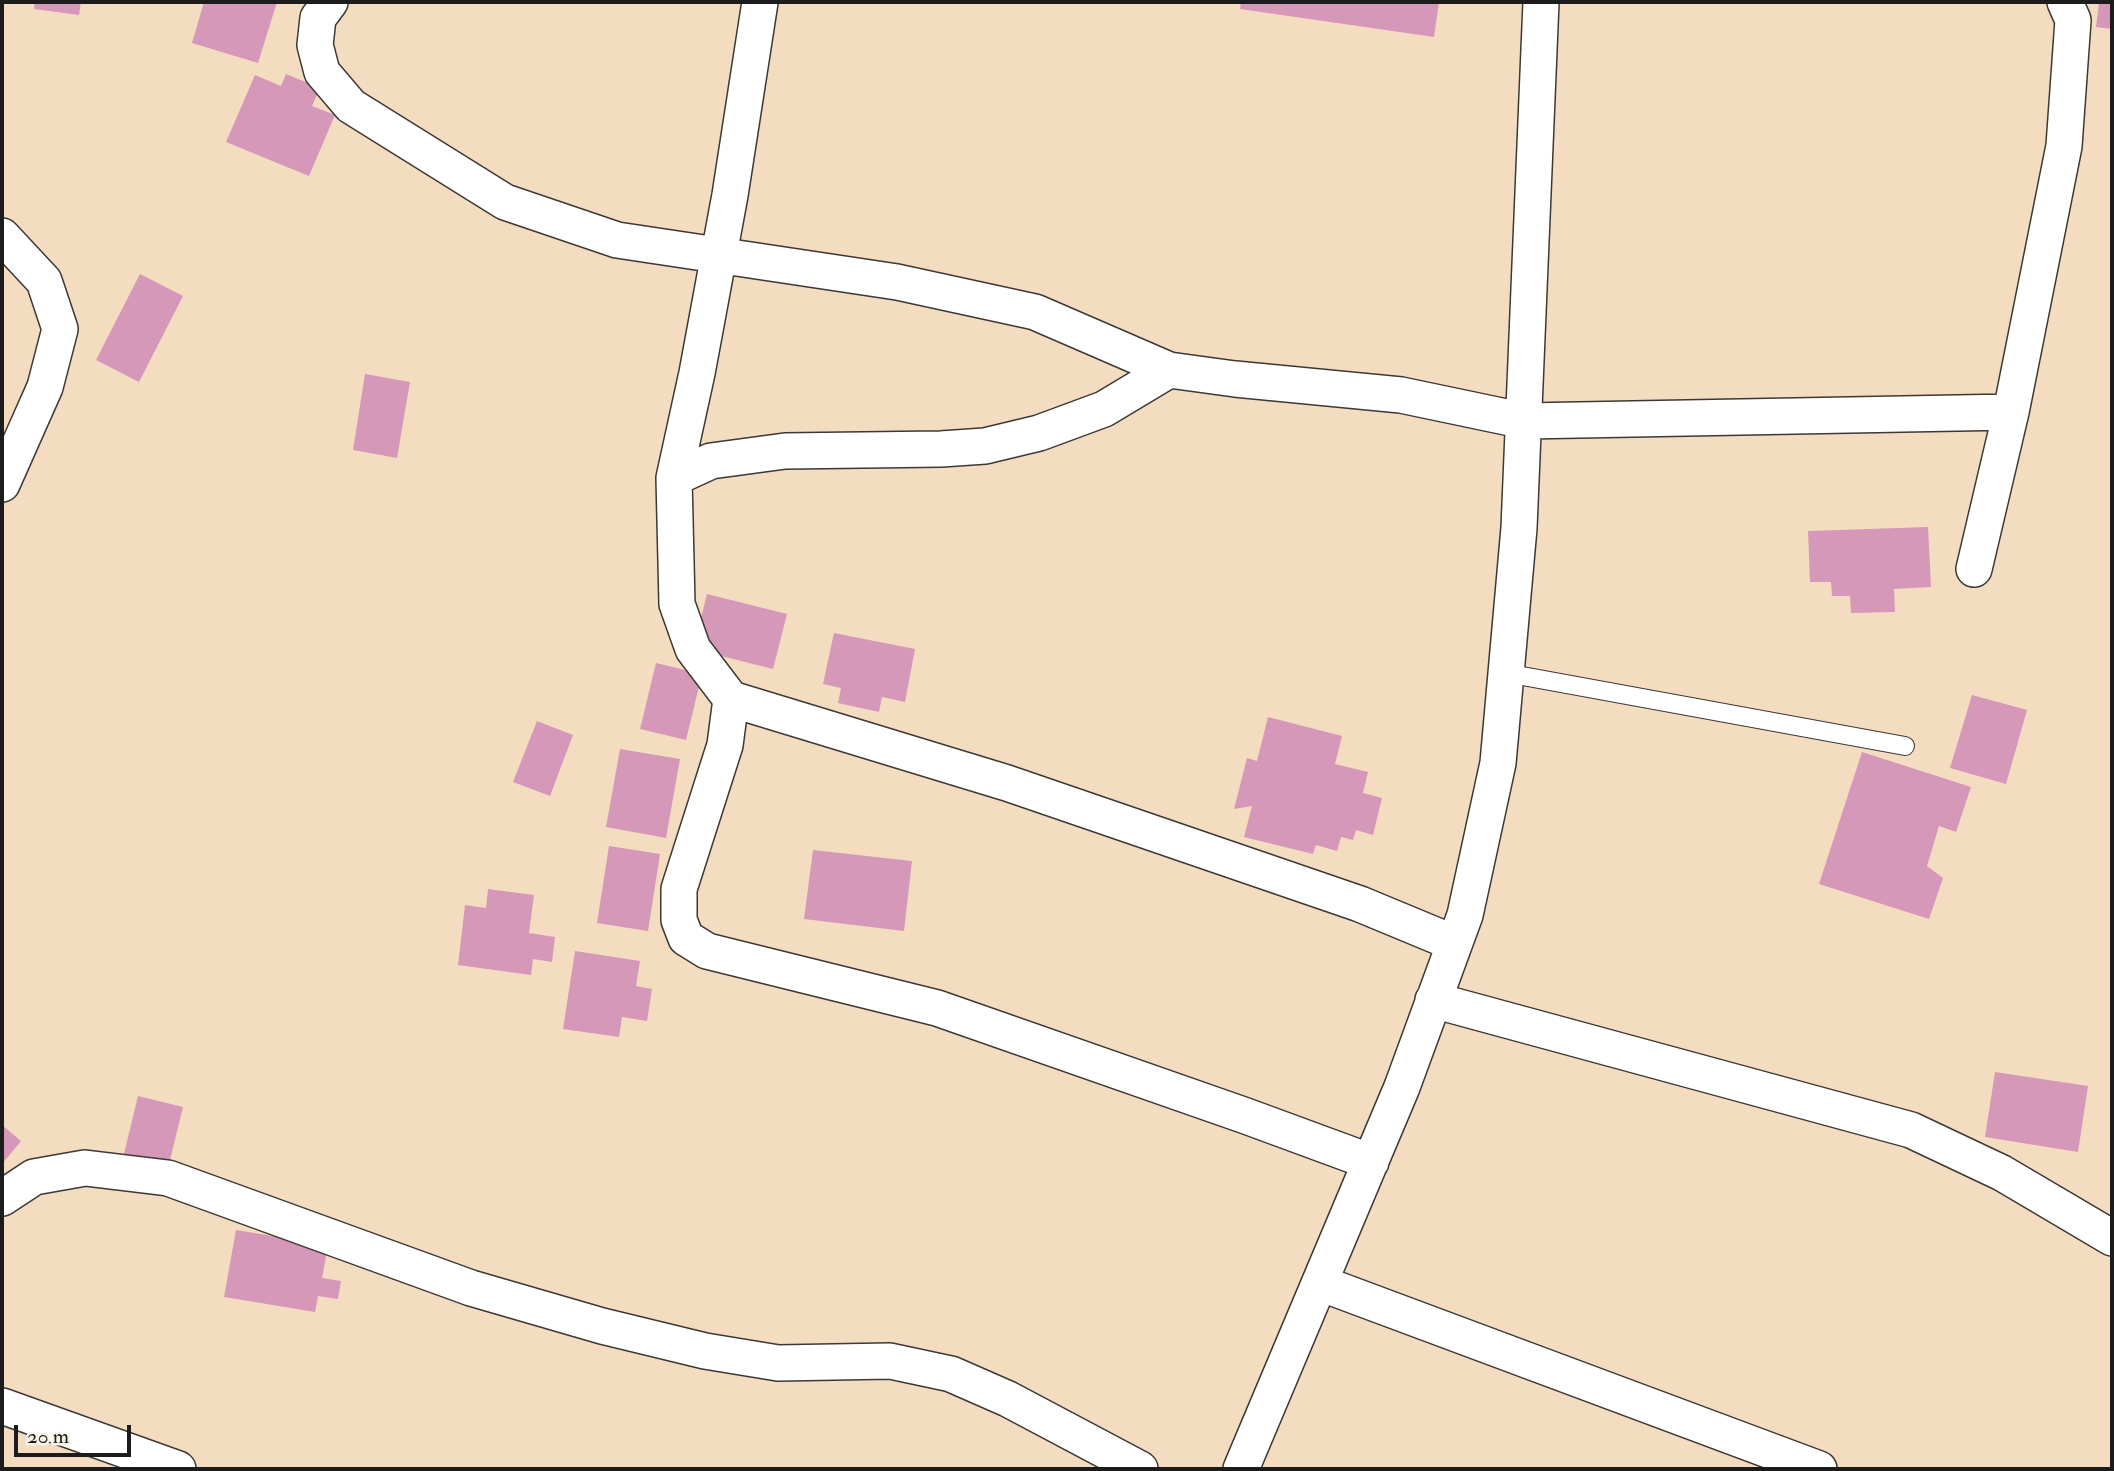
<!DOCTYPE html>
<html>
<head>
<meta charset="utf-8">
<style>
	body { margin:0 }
	#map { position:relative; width:2114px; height:1471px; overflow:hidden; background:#f4dcc1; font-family:"IM FELL Double Pica",serif }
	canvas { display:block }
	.frame { position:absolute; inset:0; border:4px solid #1c1c1c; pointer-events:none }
	.scale { position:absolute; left:14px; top:1425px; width:117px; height:32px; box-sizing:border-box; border:4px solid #1c1c1c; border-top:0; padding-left:9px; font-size:21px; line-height:24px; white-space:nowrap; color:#1c1c1c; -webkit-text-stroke:5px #f7f3e8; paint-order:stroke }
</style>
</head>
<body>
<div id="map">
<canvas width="2114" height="1471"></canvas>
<div class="frame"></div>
<div class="scale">20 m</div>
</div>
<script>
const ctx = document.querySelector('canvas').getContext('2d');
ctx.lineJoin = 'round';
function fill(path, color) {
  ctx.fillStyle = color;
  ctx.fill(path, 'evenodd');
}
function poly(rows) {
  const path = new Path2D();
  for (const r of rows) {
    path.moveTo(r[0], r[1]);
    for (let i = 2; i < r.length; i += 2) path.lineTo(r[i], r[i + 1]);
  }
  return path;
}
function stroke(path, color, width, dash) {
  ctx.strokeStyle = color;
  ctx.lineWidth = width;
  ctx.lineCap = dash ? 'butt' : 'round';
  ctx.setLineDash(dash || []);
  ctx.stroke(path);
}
fill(poly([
	[35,2,81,2,79,15,34,9],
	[204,2,277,2,258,63,192,43],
	[1241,2,1439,2,1434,37,1240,9],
	[2099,2,2112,2,2112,29,2096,27],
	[286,74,320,88,312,106,335,115,309,176,226,142,255,75,281,86],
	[140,274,183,296,139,382,96,360],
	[365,374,410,382,397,458,353,450],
	[1928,527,1931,587,1894,589,1895,612,1851,613,1850,596,1832,596,1831,582,1810,582,1808,531],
	[707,594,787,614,773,669,693,649],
	[834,633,915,649,905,702,882,697,879,712,838,703,841,688,823,684],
	[656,663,702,674,686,740,640,729],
	[1972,695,2027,710,2006,784,1950,768],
	[1268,717,1342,736,1335,764,1368,772,1363,793,1382,798,1373,835,1356,830,1353,840,1341,837,1337,851,1316,845,1313,854,1244,837,1252,806,1234,809,1247,758,1257,761],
	[537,721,573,735,550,796,513,782],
	[620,749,680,759,666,838,606,827],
	[1862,752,1971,787,1956,832,1939,826,1927,866,1943,878,1929,919,1819,884],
	[609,846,660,854,648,931,597,923],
	[813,850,912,861,904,931,804,919],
	[488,889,534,895,529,933,555,937,552,962,533,959,531,975,458,965,465,905,486,908],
	[575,951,640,961,636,986,652,989,647,1021,622,1017,619,1037,563,1029],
	[1995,1072,2088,1086,2078,1152,1985,1137],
	[138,1096,183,1107,167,1172,122,1162],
	[2,1125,21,1141,2,1164],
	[236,1230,328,1245,322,1278,341,1281,338,1299,318,1296,315,1312,224,1297]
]), '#d598b8');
const lane = poly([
	[1506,673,1905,746]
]);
const street = poly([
	[330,2,318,18,315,45,322,72,351,106,505,202,617,240,897,282,1035,312,1169,370],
	[2,236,44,281,60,329,45,387,2,484],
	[674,478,697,373,730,195,760,2],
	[1974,569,2011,412,2064,146,2073,20,2065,2],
	[731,699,693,649,677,604,674,478,711,461,785,451,941,449,985,446,1039,433,1104,409,1169,370,1235,379,1401,395,1525,421,2011,412],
	[1433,1000,1911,1130,2002,1173,2112,1238],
	[1371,1162,1246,1116,937,1008,707,951,686,938,679,920,679,889,725,745,731,699,1007,783,1360,904,1454,943],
	[2,1198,34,1177,85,1168,168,1178,471,1288,602,1326,705,1351,778,1363,890,1361,951,1374,1008,1399,1140,1469],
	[1320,1283,1819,1469],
	[2,1406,178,1469],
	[1241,1469,1402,1087,1465,915,1498,763,1519,528,1541,2]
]);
stroke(lane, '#3c3935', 20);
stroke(street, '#3c3935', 38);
stroke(lane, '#fff', 18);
stroke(street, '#fff', 35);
</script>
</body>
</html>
